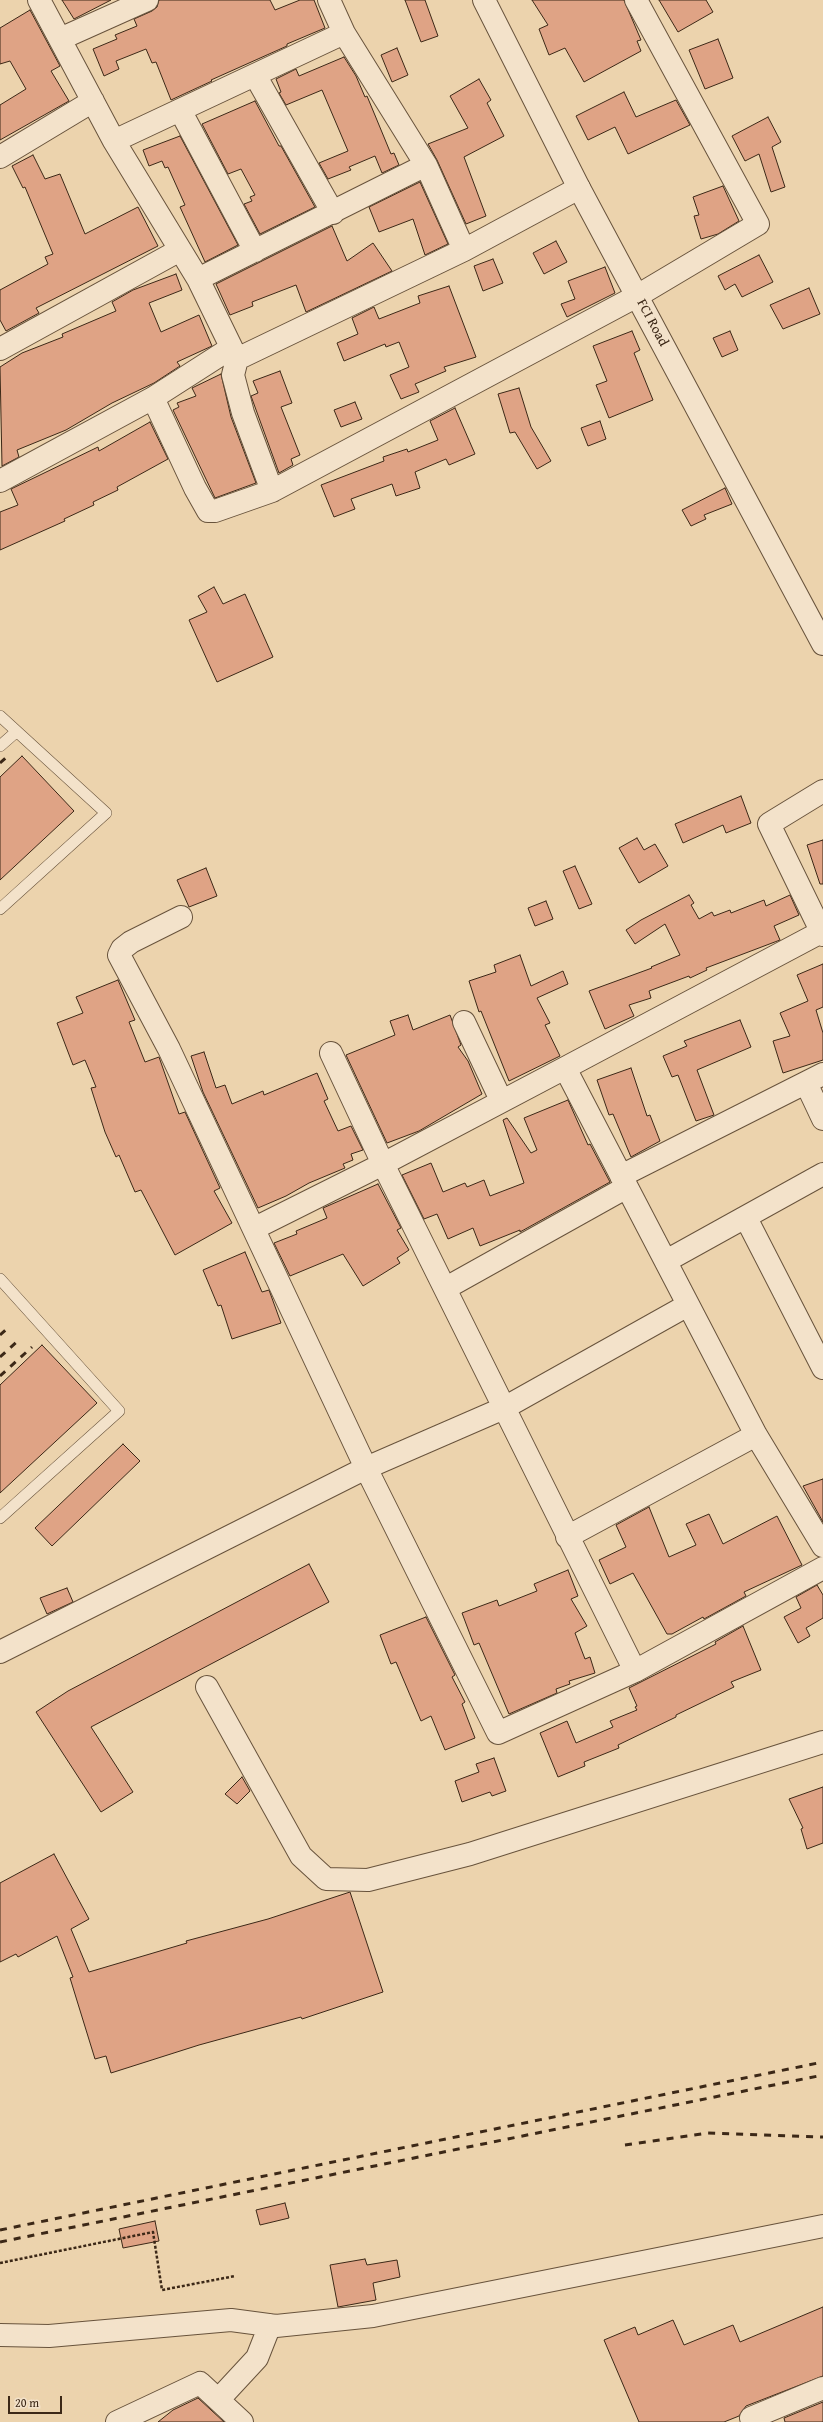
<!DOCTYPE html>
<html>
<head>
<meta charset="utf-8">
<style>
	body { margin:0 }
	#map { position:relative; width:823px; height:2422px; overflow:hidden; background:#ecd3ad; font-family:"Gentium Book Plus",serif }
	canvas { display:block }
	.scale { position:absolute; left:8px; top:2396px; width:54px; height:18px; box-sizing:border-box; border:2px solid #3c2817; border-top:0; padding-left:5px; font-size:12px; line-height:14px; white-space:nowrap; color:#3c2817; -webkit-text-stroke:3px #f3e2ca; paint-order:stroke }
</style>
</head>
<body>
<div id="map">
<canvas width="823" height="2422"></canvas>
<div class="scale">20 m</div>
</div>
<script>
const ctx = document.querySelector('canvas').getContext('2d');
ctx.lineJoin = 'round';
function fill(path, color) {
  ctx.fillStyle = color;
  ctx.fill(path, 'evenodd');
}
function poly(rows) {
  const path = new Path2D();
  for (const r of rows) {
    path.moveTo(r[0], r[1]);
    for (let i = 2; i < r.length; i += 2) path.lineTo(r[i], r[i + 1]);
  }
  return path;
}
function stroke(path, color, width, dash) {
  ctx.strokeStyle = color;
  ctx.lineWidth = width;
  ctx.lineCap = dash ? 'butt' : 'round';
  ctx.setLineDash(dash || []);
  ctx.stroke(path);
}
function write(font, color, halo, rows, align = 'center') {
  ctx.font = font + ' "Gentium Book Plus",serif';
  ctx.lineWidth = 3;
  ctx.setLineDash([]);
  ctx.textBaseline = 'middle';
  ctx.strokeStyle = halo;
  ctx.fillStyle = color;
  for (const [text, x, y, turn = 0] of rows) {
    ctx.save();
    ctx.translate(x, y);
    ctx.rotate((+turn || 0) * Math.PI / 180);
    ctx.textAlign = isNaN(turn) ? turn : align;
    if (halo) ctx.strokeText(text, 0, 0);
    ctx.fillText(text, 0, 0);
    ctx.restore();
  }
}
const building = poly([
	[62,0,111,0,74,19,62,0],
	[159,0,270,0,275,10,300,0,314,0,325,28,287,44,287,46,211,80,212,81,171,100,156,62,152,63,146,49,116,61,119,69,104,76,93,49,117,39,115,35,137,26,134,19,152,11,157,7,159,0],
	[405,0,425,0,438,36,421,42,405,0],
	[532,0,624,0,641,40,637,41,641,51,584,82,565,48,549,55,539,29,548,25,532,0],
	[659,0,706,0,713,12,678,32,659,0],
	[30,10,60,66,51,71,69,101,0,140,0,105,26,89,10,61,0,64,0,28,30,10],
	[718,39,733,78,705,89,689,50,718,39],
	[397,48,408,75,392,82,381,55,397,48],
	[344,57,356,76,365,97,367,96,391,154,394,153,399,165,382,173,375,156,349,167,351,170,328,179,319,163,348,151,322,90,286,105,279,93,281,92,276,79,296,69,299,76,344,57],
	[479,79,491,100,487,103,504,136,464,157,486,216,466,224,437,160,428,144,468,128,450,96,479,79],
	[624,92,636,117,676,100,690,125,628,154,615,127,588,140,576,116,624,92],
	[255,101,279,146,281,146,315,207,260,234,244,204,252,201,250,197,255,195,241,169,228,174,202,124,255,101],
	[768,117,781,142,772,147,785,187,771,192,759,154,745,161,732,136,768,117],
	[180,136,238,245,205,262,180,207,185,205,168,167,165,168,162,161,149,166,143,150,180,136],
	[33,155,45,179,60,174,85,234,138,207,158,246,36,308,39,313,6,331,0,320,0,290,48,264,45,257,53,254,25,187,23,188,12,166,33,155],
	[420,182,448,244,425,255,413,219,379,232,369,207,420,182],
	[723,186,739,221,718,234,701,239,694,216,699,215,693,197,723,186],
	[332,226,347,261,373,243,392,271,306,312,296,285,252,302,253,306,230,315,216,284,332,226],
	[556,241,567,262,544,274,533,253,556,241],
	[759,255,773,282,742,297,735,284,725,290,718,276,759,255],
	[493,259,503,283,483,291,474,266,493,259],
	[605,267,615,293,567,317,561,304,575,299,568,281,605,267],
	[176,274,182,290,149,303,161,332,199,315,212,346,177,362,180,366,154,383,112,403,66,430,17,450,19,457,2,466,0,367,22,353,63,337,62,334,116,311,112,302,133,290,176,274],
	[449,286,476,357,444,367,446,371,415,384,419,392,401,399,390,375,409,367,399,342,386,347,385,344,344,361,337,343,358,334,352,318,374,307,379,319,420,303,418,296,449,286],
	[809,288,820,314,783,329,770,305,809,288],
	[632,331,640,350,634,353,653,400,609,418,596,385,607,381,593,346,632,331],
	[730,331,738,350,722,357,713,338,730,331],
	[280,371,292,403,281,407,300,455,291,459,293,465,279,473,251,396,258,393,253,381,280,371],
	[221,374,231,417,256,483,215,498,173,410,179,407,177,403,196,396,192,388,221,374],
	[519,388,531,427,551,461,537,469,515,432,510,433,498,394,519,388],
	[355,402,362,419,341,427,334,410,355,402],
	[455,408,475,454,449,465,446,459,415,472,420,488,396,496,392,484,351,499,355,509,334,517,321,485,384,461,383,457,407,449,408,452,438,440,430,421,455,408],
	[600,421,606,439,588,446,581,428,600,421],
	[150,422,168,459,117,487,118,490,93,502,94,505,64,519,65,521,0,550,0,512,18,505,11,489,98,447,99,451,150,422],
	[725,488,732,504,704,515,706,519,691,526,682,510,725,488],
	[214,587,223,604,245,594,273,657,217,682,189,620,207,612,198,596,214,587],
	[22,756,74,811,0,880,0,777,22,756],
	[741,796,751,823,726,833,723,825,683,843,675,824,741,796],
	[637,838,644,850,655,844,668,866,639,883,619,848,637,838],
	[823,840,823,884,820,884,807,845,823,840],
	[575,866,592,904,579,909,563,871,575,866],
	[206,868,217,896,189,907,177,880,206,868],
	[689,895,694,903,691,905,699,919,712,912,714,916,730,910,731,913,764,900,766,906,790,895,799,915,774,926,780,940,706,968,707,970,690,978,689,976,649,991,651,998,629,1005,634,1016,605,1029,589,991,652,968,651,967,680,955,665,924,635,944,626,930,641,920,689,895],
	[546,901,553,919,535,926,528,908,546,901],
	[520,955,531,986,563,971,568,984,537,998,550,1023,545,1025,560,1056,509,1081,481,1011,479,1012,469,981,496,972,494,965,520,955],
	[823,964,823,1007,816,1010,823,1033,823,1060,783,1073,773,1041,790,1036,780,1013,808,1001,797,975,823,964],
	[118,980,135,1020,129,1022,145,1062,159,1057,179,1114,185,1112,220,1188,214,1191,232,1223,175,1255,141,1190,135,1192,119,1155,116,1157,105,1132,91,1088,96,1087,85,1060,73,1065,57,1023,83,1013,76,997,118,980],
	[408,1015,413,1030,450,1015,461,1045,458,1047,468,1061,482,1094,419,1131,387,1143,346,1055,395,1035,390,1021,408,1015],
	[740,1020,751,1047,697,1070,714,1115,696,1121,678,1075,672,1077,663,1056,687,1046,684,1041,740,1020],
	[204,1052,216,1088,225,1085,232,1104,263,1091,264,1095,317,1073,328,1099,324,1101,338,1131,351,1126,363,1150,351,1154,353,1160,343,1164,345,1168,309,1183,286,1196,258,1208,203,1092,191,1056,204,1052],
	[631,1068,647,1116,650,1115,660,1141,631,1157,613,1114,609,1115,597,1080,631,1068],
	[568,1100,588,1145,590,1144,610,1182,520,1232,520,1230,480,1246,473,1228,448,1239,437,1214,424,1219,402,1175,431,1163,443,1192,465,1183,467,1187,484,1180,490,1196,524,1183,503,1120,507,1118,531,1153,537,1150,524,1118,568,1100],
	[378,1184,401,1228,397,1230,409,1250,397,1258,400,1263,363,1286,343,1254,290,1276,274,1243,297,1234,296,1231,327,1218,323,1208,378,1184],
	[245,1252,262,1292,269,1290,281,1323,232,1339,221,1305,218,1306,203,1270,245,1252],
	[42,1345,97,1403,0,1493,0,1385,42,1345],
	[123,1444,140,1461,52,1546,35,1528,123,1444],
	[823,1479,823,1522,803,1486,823,1479],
	[649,1507,669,1557,696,1545,686,1524,709,1514,723,1544,777,1516,802,1565,744,1592,746,1596,704,1619,703,1617,672,1634,667,1634,633,1573,610,1584,599,1560,626,1547,616,1525,649,1507],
	[309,1564,329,1602,91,1727,133,1792,101,1812,36,1712,68,1691,309,1564],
	[568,1570,578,1596,571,1599,587,1626,575,1633,585,1659,590,1657,595,1673,569,1681,570,1684,556,1689,557,1693,509,1714,479,1643,474,1645,462,1613,497,1600,499,1606,537,1591,534,1584,568,1570],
	[817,1585,823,1595,823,1618,806,1628,810,1636,798,1643,784,1617,801,1608,796,1597,817,1585],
	[67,1588,73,1602,47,1614,40,1598,67,1588],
	[426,1617,455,1675,452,1677,465,1702,462,1704,475,1738,445,1750,431,1716,421,1721,396,1662,391,1664,380,1635,426,1617],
	[743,1626,761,1670,731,1682,734,1687,676,1715,676,1717,618,1745,619,1748,584,1762,585,1766,558,1777,540,1733,567,1721,576,1743,613,1727,610,1721,637,1710,635,1707,637,1706,629,1688,716,1644,715,1642,743,1626],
	[494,1758,506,1791,492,1796,490,1792,462,1802,455,1781,479,1772,476,1764,494,1758],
	[242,1777,250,1791,237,1804,225,1794,242,1777],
	[823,1787,823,1843,807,1849,801,1829,803,1828,789,1799,823,1787],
	[54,1854,89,1919,71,1929,89,1972,187,1943,186,1941,268,1919,350,1892,383,1992,302,2019,301,2017,199,2045,111,2073,106,2056,95,2059,70,1978,73,1977,57,1936,18,1957,16,1954,0,1962,0,1883,54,1854],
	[285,2203,289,2218,260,2225,256,2210,285,2203],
	[155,2221,159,2241,123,2248,119,2229,155,2221],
	[365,2259,367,2265,397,2260,400,2277,373,2283,376,2300,338,2307,330,2265,365,2259],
	[823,2307,823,2376,746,2406,739,2416,724,2422,639,2422,604,2340,635,2327,638,2335,673,2320,684,2345,733,2325,740,2342,823,2307],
	[198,2398,224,2422,158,2422,173,2410,198,2398],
	[823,2402,823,2422,785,2422,784,2418,823,2402]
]);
fill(building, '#dfa385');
stroke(building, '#3c2817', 1);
const service = poly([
	[0,716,106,813,0,909],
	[0,746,16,732],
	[0,1279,119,1411,0,1518]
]);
const minor = poly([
	[39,0,114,141,198,279,237,359,233,375,243,413,272,491,637,296,758,224,636,0],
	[329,0,344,33,426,165,464,250],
	[60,39,147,0],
	[255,75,333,213],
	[180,110,255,251],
	[114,141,344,33],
	[0,157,93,101],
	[198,279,426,165],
	[0,349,180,250],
	[237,359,464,250,579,188],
	[153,398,195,488,208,511,215,511,272,491],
	[0,481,153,398,231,348],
	[823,791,769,824,823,935],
	[181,917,131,942,122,949,119,955,169,1049,366,1468,498,1733,635,1671,823,1568],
	[823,931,565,1068,756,1435,823,1546],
	[464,1022,501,1100],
	[331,1053,383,1164,635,1671],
	[806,1083,823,1119],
	[621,1176,823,1074],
	[746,1218,823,1368],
	[255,1228,383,1164,565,1068],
	[666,1261,823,1174],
	[446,1288,627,1187],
	[567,1537,756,1435],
	[0,1652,366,1468,504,1408,688,1305],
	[207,1687,301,1856,326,1879,368,1880,470,1854,823,1742],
	[0,2335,49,2336,231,2320,276,2326,373,2316,823,2226],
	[219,2399,257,2358,270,2325],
	[751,2418,823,2388],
	[117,2422,200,2383,242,2422]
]);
const tertiary = poly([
	[484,0,579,188,823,644]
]);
stroke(service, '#68533c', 12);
stroke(minor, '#68533c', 24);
stroke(tertiary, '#68533c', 24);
stroke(poly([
	[0,2263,153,2232,162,2290,235,2276]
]), '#3c2817', 2.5, [3, 2]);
stroke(service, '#f3e2ca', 11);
stroke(minor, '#f3e2ca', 22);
stroke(tertiary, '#f3e2ca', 22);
stroke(poly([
	[0,763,10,754],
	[0,1335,10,1326],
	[0,1357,20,1339],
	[0,1376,32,1347],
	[625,2145,708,2133,823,2137],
	[0,2230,823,2062],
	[0,2242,823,2075]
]), '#3c2817', 3, [7, 7]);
write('14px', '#3c2817', '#f3e2ca', [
	["FCI Road",652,323,62]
]);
</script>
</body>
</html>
